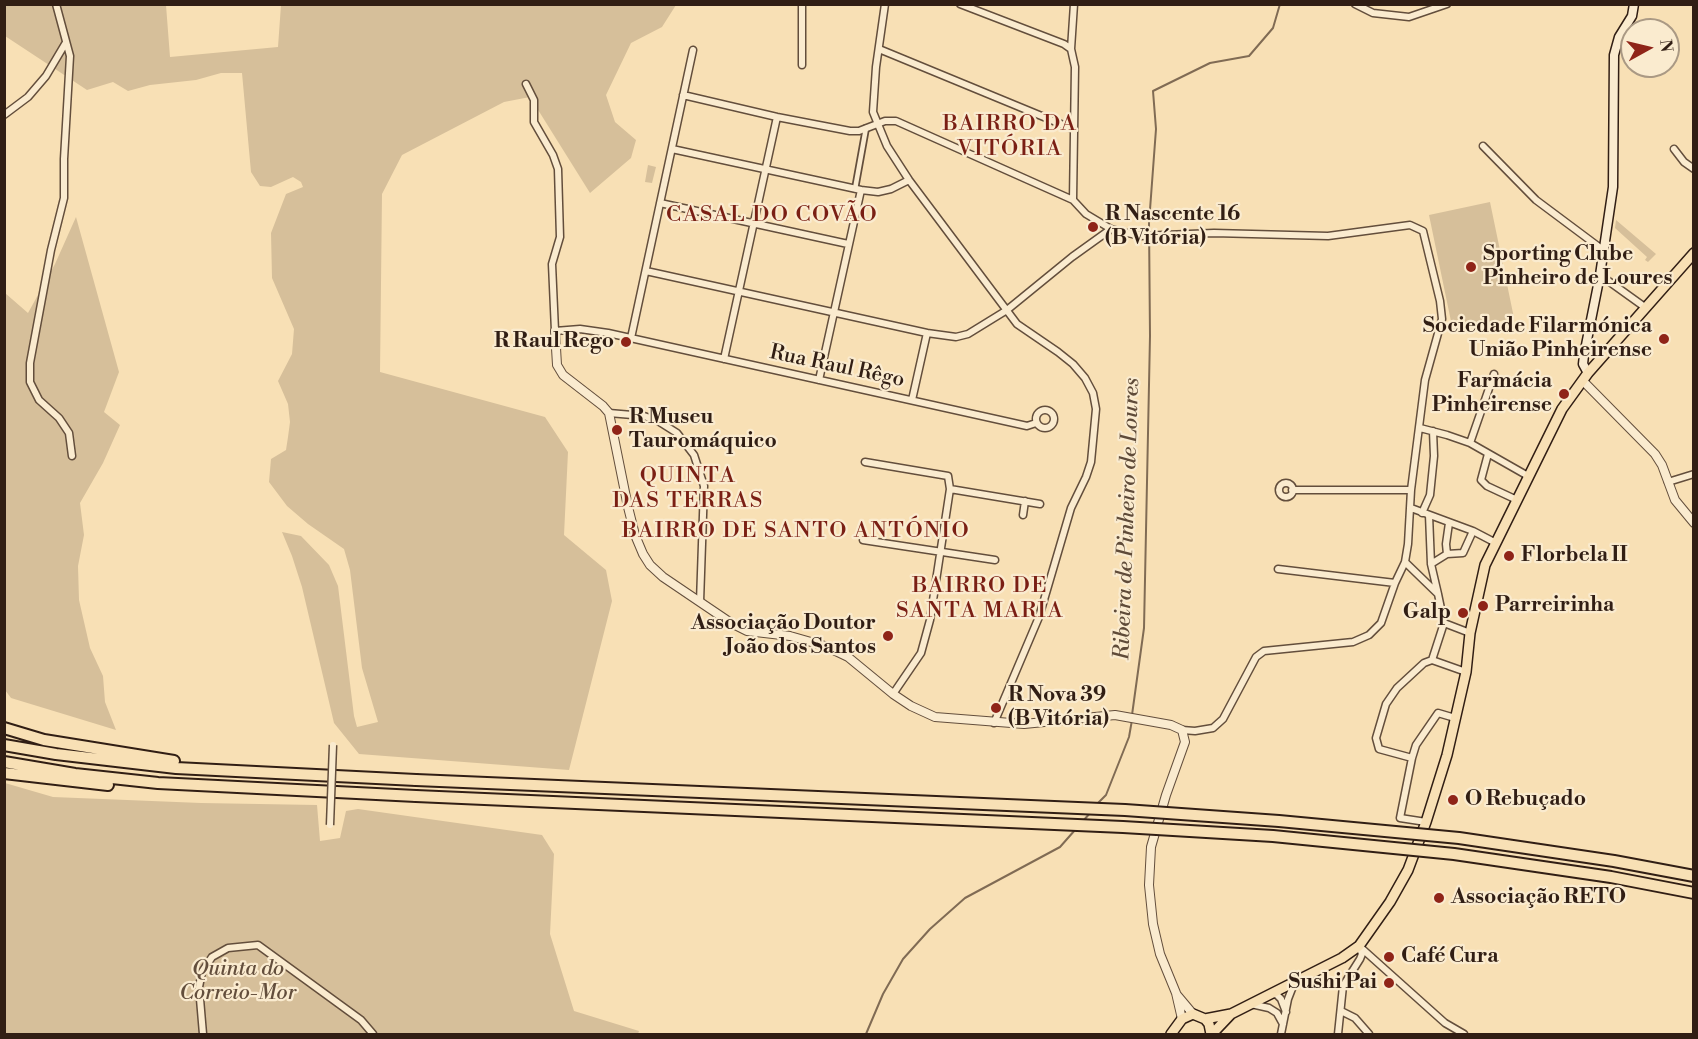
<!DOCTYPE html>
<html>
<head>
<meta charset="utf-8">
<style>
	body { margin:0 }
	#map { position:relative; width:1698px; height:1039px; overflow:hidden; background:#f8e0b5; font-family:"Libre Bodoni",serif }
	canvas { display:block }
	.frame { position:absolute; inset:0; border:6px solid #311e14; pointer-events:none }
	.north { position:absolute; left:1620px; top:18px; width:60px; height:60px; box-sizing:border-box; background:#faebcf; border:2px solid #aa9984; border-radius:50%; rotate:82deg; font-size:16px; font-weight:700; line-height:24px; text-align:center; color:#311e14 }
	.north::after { content:''; display:block; margin:auto; width:21px; height:27px; background:#8f2418; clip-path:polygon(50% 0,100% 100%,50% 72%,0 100%) }
</style>
</head>
<body>
<div id="map">
<canvas width="1698" height="1039"></canvas>
<div class="frame"></div>
<div class="north">N</div>
</div>
<script>
const ctx = document.querySelector('canvas').getContext('2d');
ctx.lineJoin = 'round';
function fill(path, color) {
  ctx.fillStyle = color;
  ctx.fill(path, 'evenodd');
}
function poly(rows) {
  const path = new Path2D();
  for (const r of rows) {
    if (r.length === 3) {
      path.moveTo(r[0] + r[2], r[1]);
      path.arc(r[0], r[1], r[2], 0, 2 * Math.PI);
      continue;
    }
    path.moveTo(r[0], r[1]);
    for (let i = 2; i < r.length; i += 2) path.lineTo(r[i], r[i + 1]);
  }
  return path;
}
function stroke(path, color, width, dash) {
  ctx.strokeStyle = color;
  ctx.lineWidth = width;
  ctx.lineCap = dash ? 'butt' : 'round';
  ctx.setLineDash(dash || []);
  ctx.stroke(path);
}
function write(font, color, halo, rows, align = 'center') {
  ctx.font = font + ' "Libre Bodoni",serif';
  ctx.lineWidth = 4.5;
  ctx.setLineDash([]);
  ctx.textBaseline = 'middle';
  ctx.strokeStyle = halo;
  ctx.fillStyle = color;
  for (const [text, x, y, turn = 0] of rows) {
    ctx.save();
    ctx.translate(x, y);
    ctx.rotate((+turn || 0) * Math.PI / 180);
    ctx.textAlign = isNaN(turn) ? turn : align;
    if (halo) ctx.strokeText(text, 0, 0);
    ctx.fillText(text, 0, 0);
    ctx.restore();
  }
}
fill(poly([
	[4,5,166,5,170,57,278,47,281,5,676,5,662,27,631,43,606,95,615,122,636,140,631,158,590,193,530,97,504,102,402,155,382,194,380,372,545,417,568,452,564,535,606,570,612,601,569,770,359,754,334,723,302,587,292,556,282,532,301,536,329,565,338,586,354,716,357,727,378,722,362,668,350,570,344,549,308,524,287,506,269,482,271,459,286,450,288,437,290,422,288,404,278,381,292,354,294,329,272,278,271,233,286,194,303,187,301,182,293,177,271,187,260,186,251,172,242,73,221,73,196,80,150,85,128,91,113,82,87,90,5,36],
	[648,165,656,167,652,183,645,182],
	[1490,202,1514,318,1453,331,1429,215],
	[76,217,119,372,104,412,120,425,103,463,80,503,84,535,78,566,79,600,90,648,103,676,105,702,116,730,11,698,5,690,5,293,28,313,55,264],
	[1616,220,1656,254,1648,262,1645,260,1647,257,1615,228],
	[5,783,53,797,201,803,317,805,320,841,340,838,346,811,358,809,542,835,554,854,550,934,574,1011,639,1031,638,1034,5,1034]
]), '#d6bf9a');
stroke(poly([
	[1132,715,1144,628,1150,336,1149,223,1156,129,1153,91,1210,63,1249,56,1273,28,1280,4],
	[1096,805,1106,795,1129,737,1132,720],
	[1083,821,1091,812],
	[866,1034,883,994,903,959,930,929,965,898,1060,847,1075,830]
]), '#806b54', 2);
const pedestrian = poly([
	[855,189,866,128]
]);
const minor = poly([
	[56,4,70,56,64,159,64,198,51,250,30,363,30,382,39,400,59,418,69,433,72,456],
	[802,4,802,65],
	[885,4,876,67,873,112,887,146,909,180,1017,324,1058,352,1073,364,1085,378,1093,393,1096,409,1091,462,1086,477,1071,508,1039,617,994,723],
	[960,4,1064,44,1071,49,1075,67,1073,200],
	[1355,4,1373,13,1409,17,1447,4],
	[879,49,1073,129],
	[1071,49,1074,4],
	[526,84,534,100,534,122,553,155,558,169,560,237,552,264,555,331,580,329,608,333,1027,426,1036,423],
	[683,95,777,117,850,131,859,131,885,121,896,121,1073,200,1086,214,1111,229,1140,236,1214,233,1328,236,1410,225,1423,231,1440,301,1442,319,1425,380,1411,490,1408,544,1405,562,1395,583,1381,623,1369,635,1353,642,1264,651,1256,657,1223,719,1213,728,1195,731,1182,730],
	[4,115,28,97,46,76,65,44],
	[1483,146,1536,200,1603,250],
	[672,149,861,190,878,192,891,189,909,180],
	[1674,149,1684,162,1694,169],
	[660,203,848,244],
	[646,271,927,333,956,337,968,334,1007,310,1072,257,1111,229],
	[1600,275,1646,308],
	[631,338,693,50],
	[724,359,777,117],
	[819,380,861,190],
	[912,400,927,333],
	[1045,419,9],
	[609,413,644,416,658,421,677,433,694,455,704,486,700,602],
	[1420,428,1447,435,1470,443,1528,476],
	[1470,443,1494,374],
	[1488,454,1481,480,1487,486,1517,500],
	[865,462,948,476,950,489,1040,504],
	[1668,482,1694,474],
	[1286,490,7],
	[1292,490,1411,490],
	[1411,508,1473,531,1496,543],
	[1422,513,1430,495,1434,456,1433,431],
	[1023,515,1025,501],
	[1429,515,1431,564,1438,594],
	[863,540,995,560],
	[1447,554,1463,553,1473,531],
	[1405,562,1438,594,1444,623,1432,660],
	[1431,564,1447,554,1446,544,1449,523],
	[1278,569,1395,583],
	[1444,623,1470,633],
	[1432,660,1466,672],
	[893,694,921,653,930,620,950,489],
	[1412,758,1379,749,1376,738,1386,704,1397,688,1424,663,1432,660],
	[1426,822,1400,818,1412,758,1416,745,1438,713,1455,718],
	[1359,946,1445,1023,1464,1034],
	[1271,993,1277,995,1281,999,1286,1012],
	[1251,1004,1269,1008,1277,1013,1283,1024],
	[1341,1011,1355,1018,1369,1034],
	[203,1034,199,987,202,972,212,957,228,948,258,945,361,1020,373,1034],
	[1281,1034,1288,999,1295,981],
	[1338,1034,1343,986,1360,959,1362,954,1359,946]
]);
const tertiary = poly([
	[555,331,557,365,563,375,603,406,609,413,628,507,635,535,643,554,650,565,663,577,731,623,747,631,790,636,825,646,848,657,893,694,911,706,935,717,1024,724,1115,715,1171,725,1182,730,1185,742,1166,795,1151,847,1149,885,1153,924,1160,954,1176,993,1182,1019],
	[1583,381,1655,454,1662,465,1675,500,1694,523],
	[1177,995,1193,1014]
]);
const secondary = poly([
	[1588,373,1583,364,1584,355,1600,275,1613,187,1614,55,1619,37,1632,16,1634,4]
]);
const primary = poly([
	[1205,1019,1231,1014],
	[1171,1034,1182,1019,1193,1014,1205,1019,1209,1024,1211,1034],
	[1212,1034,1231,1014,1342,958,1359,946,1390,902,1408,870,1426,822,1447,755,1466,672,1470,633,1485,565,1562,409,1588,373,1694,253]
]);
const motorway = poly([
	[4,728,44,740,174,761],
	[4,745,56,754,176,768,416,780],
	[4,762,75,774,158,783,416,796],
	[4,773,108,785]
]);
stroke(pedestrian, '#634e3c', 8);
stroke(minor, '#634e3c', 9);
stroke(tertiary, '#634e3c', 10);
stroke(secondary, '#311e14', 11);
stroke(primary, '#311e14', 12);
stroke(motorway, '#311e14', 14);
stroke(pedestrian, '#faebcf', 4.5);
stroke(minor, '#faebcf', 6);
stroke(tertiary, '#faebcf', 8);
stroke(secondary, '#faebcf', 8);
stroke(primary, '#f8e0b5', 9);
stroke(motorway, '#f8e0b5', 10);
const minorBridge = poly([
	[330,825,333,745]
]);
const motorwayBridge = poly([
	[416,780,1125,810,1279,821,1459,838,1614,861,1694,876],
	[416,796,1123,827,1273,836,1454,854,1611,877,1694,893]
]);
stroke(minorBridge, '#634e3c', 9, []);
stroke(motorwayBridge, '#311e14', 14, []);
stroke(minorBridge, '#faebcf', 6);
stroke(motorwayBridge, '#f8e0b5', 10);
for (const [x, y, r, color] of [
	[1093,227,6,"#8f2418"],
	[1471,267,6,"#8f2418"],
	[1664,339,6,"#8f2418"],
	[626,342,6,"#8f2418"],
	[1564,394,6,"#8f2418"],
	[617,430,6,"#8f2418"],
	[1509,556,6,"#8f2418"],
	[1483,606,6,"#8f2418"],
	[1463,613,6,"#8f2418"],
	[888,636,6,"#8f2418"],
	[996,708,6,"#8f2418"],
	[1453,800,6,"#8f2418"],
	[1439,898,6,"#8f2418"],
	[1389,957,6,"#8f2418"],
	[1389,983,6,"#8f2418"]
]) {
  const dot = new Path2D();
  dot.arc(x, y, r, 0, 2 * Math.PI);
  ctx.fillStyle = color;
  ctx.fill(dot);
  stroke(dot, '#faebcf', 2);
}
write('bold 21px', '#311e14', '#faebcf', [
	["R Nascente 16",1105,215],
	["(B Vitória)",1105,239],
	["Sporting Clube",1483,255],
	["Pinheiro de Loures",1483,279],
	["Sociedade Filarmónica",1652,327,"right"],
	["União Pinheirense",1652,351,"right"],
	["R Raul Rego",614,342,"right"],
	["Farmácia",1552,382,"right"],
	["Pinheirense",1552,406,"right"],
	["R Museu",629,418],
	["Tauromáquico",629,442],
	["Florbela II",1521,556],
	["Parreirinha",1495,606],
	["Galp",1451,613,"right"],
	["Associação Doutor",876,624,"right"],
	["João dos Santos",876,648,"right"],
	["R Nova 39",1008,696],
	["(B Vitória)",1008,720],
	["O Rebuçado",1465,800],
	["Associação RETO",1451,898],
	["Café Cura",1401,957],
	["Sushi Pai",1377,983,"right"]
], 'left');
write('21px', '#311e14', '#faebcf', [
	["Rua Raul Rêgo",837,367,12]
]);
write('italic 21px', '#634e3c', '#faebcf', [
	["Quinta do",238,970],
	["Correio-Mor",238,994]
]);
ctx.letterSpacing = '1.5px';
write('22px', '#7a1f14', '#faebcf', [
	["BAIRRO DA",1010,125],
	["VITÓRIA",1010,150],
	["CASAL DO COVÃO",772,216],
	["QUINTA",688,477],
	["DAS TERRAS",688,502],
	["BAIRRO DE SANTO ANTÓNIO",796,532],
	["BAIRRO DE",980,587],
	["SANTA MARIA",980,612]
]);
ctx.letterSpacing = '0px';
write('italic 22px', '#5f4b39', '#faebcf', [
	["Ribeira de Pinheiro de Loures",1128,519,-88]
]);
</script>
</body>
</html>
